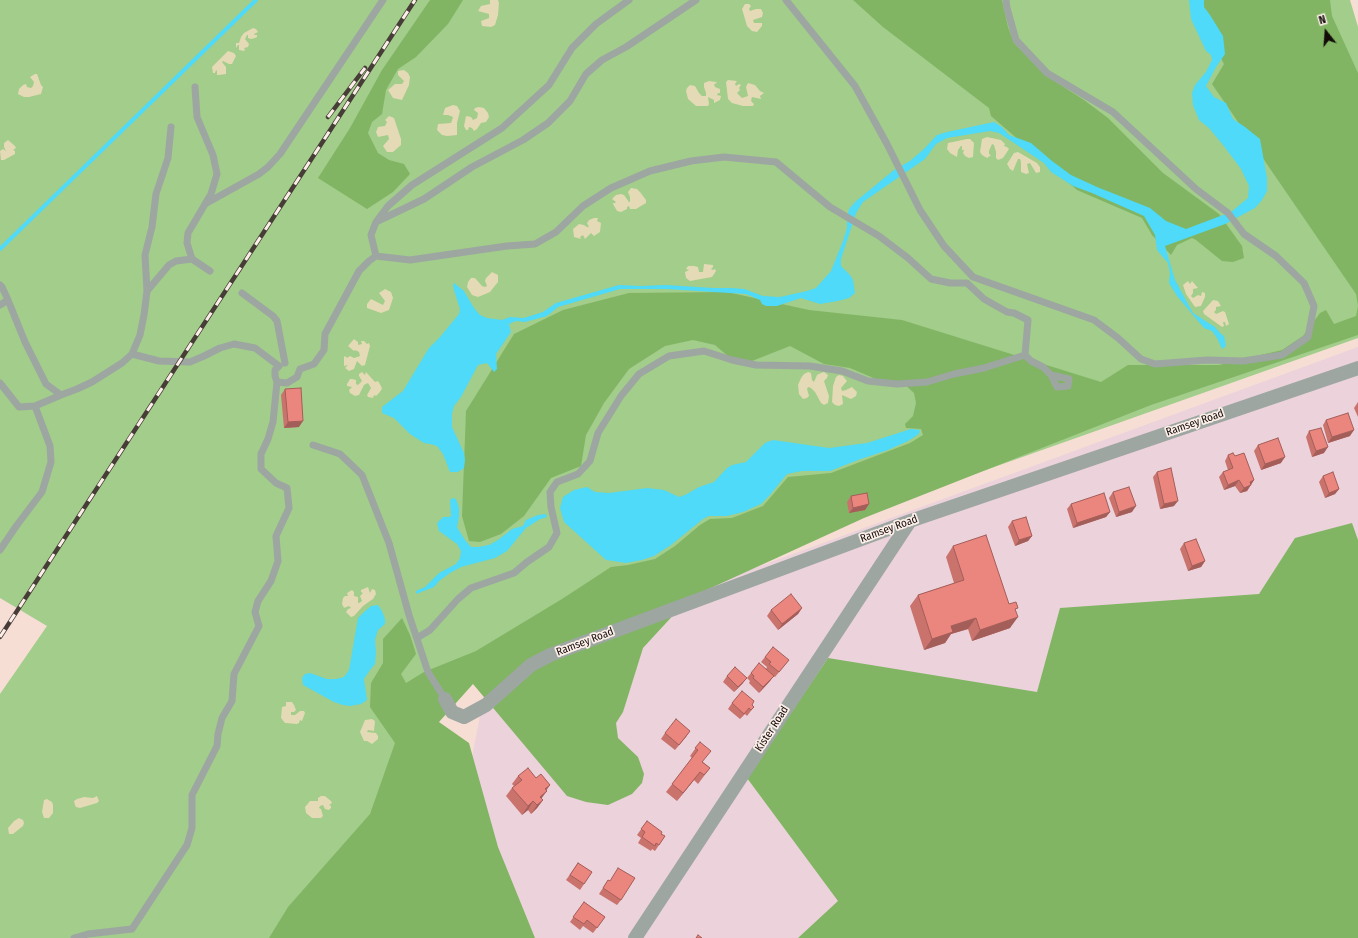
<!DOCTYPE html>
<html>
<head>
<meta charset="utf-8">
<style>
	body { margin:0 }
	#map { position:relative; width:1358px; height:938px; overflow:hidden; background:#f6ded4; font-family:"Fira Sans Condensed",sans-serif }
	canvas { display:block }
	.north { position:absolute; left:1306px; top:12px; width:40px; height:40px; -webkit-text-stroke:3px #fceee8; paint-order:stroke; rotate:343deg; font-size:11px; font-weight:700; line-height:16px; text-align:center; color:#120b08 }
	.north::after { content:''; display:block; margin:auto; width:14px; height:18px; background:#120b08; clip-path:polygon(50% 0,100% 100%,50% 72%,0 100%) }
</style>
</head>
<body>
<div id="map">
<canvas width="1358" height="938"></canvas>
<div class="north">N</div>
</div>
<script>
const ctx = document.querySelector('canvas').getContext('2d');
ctx.lineJoin = 'round';
function fill(path, color) {
  ctx.fillStyle = color;
  ctx.fill(path, 'evenodd');
}
function poly(rows) {
  const path = new Path2D();
  for (const r of rows) {
    path.moveTo(r[0], r[1]);
    for (let i = 2; i < r.length; i += 2) path.lineTo(r[i], r[i + 1]);
  }
  return path;
}
function stroke(path, color, width, dash) {
  ctx.strokeStyle = color;
  ctx.lineWidth = width;
  ctx.lineCap = dash ? 'butt' : 'round';
  ctx.setLineDash(dash || []);
  ctx.stroke(path);
}
function write(font, color, halo, rows, align = 'center') {
  ctx.font = font + ' "Fira Sans Condensed",sans-serif';
  ctx.lineWidth = 3.5;
  ctx.setLineDash([]);
  ctx.textBaseline = 'middle';
  ctx.strokeStyle = halo;
  ctx.fillStyle = color;
  for (const [text, x, y, turn = 0] of rows) {
    ctx.save();
    ctx.translate(x, y);
    ctx.rotate((+turn || 0) * Math.PI / 180);
    ctx.textAlign = isNaN(turn) ? turn : align;
    if (halo) ctx.strokeText(text, 0, 0);
    ctx.fillText(text, 0, 0);
    ctx.restore();
  }
}
fill(poly([
	[1358,347,1358,938,501,938,463,803,490,665]
]), '#ebd2db');
fill(poly([
	[0,0,1350,0,1358,27,1358,338,543,627,479,655,301,938,0,938,0,694,47,626,0,598]
]), '#a2cd8a');
fill(poly([
	[430,0,463,0,448,24,416,57,398,69,386,90,382,114,372,122,368,133,378,153,389,160,404,164,410,174,393,192,367,209,318,178,350,128,382,70],
	[853,0,1002,0,1008,27,1014,43,1045,75,1084,100,1108,118,1163,173,1219,214,1242,246,1244,258,1233,262,1222,261,1196,240,1192,238,1177,245,1171,255,1152,235,1142,218,1077,190,991,116,989,108,883,27],
	[1190,0,1330,0,1332,16,1358,73,1358,335,1151,405,864,518,689,598,643,648,623,712,616,723,618,738,638,757,644,774,642,783,632,794,608,805,586,802,567,796,473,684,439,722,469,743,498,847,535,938,269,938,288,907,370,814,395,743,370,707,371,683,383,663,383,639,402,618,410,635,416,654,401,674,406,683,424,672,476,651,562,599,611,567,628,565,655,559,675,546,700,525,710,519,732,518,763,506,788,477,831,473,910,443,923,435,921,429,906,428,905,424,913,416,916,403,914,393,902,382,878,380,850,368,824,364,790,346,752,361,729,357,715,345,693,340,665,346,629,369,604,403,586,435,581,466,551,478,524,516,501,534,480,542,469,541,462,516,466,411,514,334,563,310,629,293,727,292,809,310,902,320,1101,382,1128,365,1219,365,1282,350,1303,336,1320,313,1326,310,1334,324,1356,316,1358,306,1356,294,1212,84,1224,64],
	[1352,523,1358,540,1358,938,798,938,838,901,747,778,828,658,1037,692,1060,608,1259,594,1295,538]
]), '#81b563');
fill(poly([
	[490,0,498,0,499,3,498,15,495,25,491,27,482,26,481,21,489,18,489,14,478,11,481,6,490,4],
	[745,4,749,4,751,6,749,9,750,11,756,9,761,9,763,13,762,17,753,20,754,23,762,23,762,26,757,32,752,31,747,26,742,9],
	[253,28,256,29,258,32,254,34,255,35,257,35,257,37,255,38,251,39,248,38,248,35,247,35,245,39,249,44,248,47,244,48,245,50,244,51,239,50,239,45,238,45,236,48,236,43,239,43,241,37,244,33],
	[228,51,234,53,236,56,232,64,229,64,223,61,222,62,226,67,226,74,219,75,217,75,217,71,216,70,215,73,213,73,212,67],
	[404,70,408,73,410,77,409,85,402,100,393,98,388,90,395,84,402,84,404,81,398,75,398,71],
	[35,74,37,74,41,85,43,87,41,94,29,97,24,97,18,94,19,89,23,85,26,84,27,87,31,88,33,86,34,82,30,77],
	[728,80,737,81,735,84,736,86,739,84,741,85,739,88,740,90,737,93,742,98,748,96,746,87,748,83,755,85,760,91,764,93,760,96,761,99,752,97,751,101,754,104,753,106,743,106,732,103,728,99,726,82],
	[709,81,716,82,717,83,714,84,715,87,720,89,720,93,718,93,717,95,721,96,720,100,714,103,714,100,708,97,709,104,708,106,696,106,688,99,686,91,687,88,690,85,695,86,699,93,702,96,706,96,706,93,704,87,704,83],
	[453,105,457,106,460,111,457,123,457,135,447,136,442,135,437,130,438,124,451,123,453,117,448,115,443,115,445,108],
	[479,107,484,108,488,113,489,117,486,122,481,123,477,129,474,131,472,128,469,127,468,130,466,130,464,126,466,116,471,117,473,120,477,118,478,113,474,110,475,108],
	[389,116,394,118,401,139,401,145,393,152,387,152,383,146,389,139,388,135,378,137,376,132,378,127,385,126,387,122,385,120],
	[987,137,1001,140,1005,144,1004,146,1007,147,1009,149,1003,158,998,160,996,158,996,152,994,145,992,144,989,151,989,154,991,155,990,156,987,158,982,155,980,152,982,139],
	[967,139,970,139,974,143,973,157,969,158,965,156,963,153,964,150,962,150,962,146,961,146,958,150,957,157,950,153,947,149,948,143],
	[8,140,15,146,16,148,13,150,15,151,15,154,4,160,1,160,0,151,3,149,6,151,4,147,4,143],
	[1018,152,1037,163,1040,167,1040,172,1036,173,1030,163,1027,164,1029,173,1026,174,1021,172,1021,162,1020,159,1018,159,1013,171,1010,169,1007,164,1014,153],
	[631,188,637,189,640,192,646,200,646,203,636,209,630,209,629,206,627,207,627,209,621,212,617,211,613,204,613,203,615,203,616,202,612,199,616,195,621,194,624,195,629,202,630,202,630,197,628,192],
	[594,218,598,218,597,221,601,223,600,232,594,236,591,233,585,239,583,235,580,237,581,239,574,237,573,229,579,224,584,225,587,227,589,227,587,223,589,220],
	[704,264,713,265,713,267,711,269,713,270,715,269,716,271,712,277,690,281,686,278,685,272,689,270,686,269,688,266,694,266,698,267,699,272,703,272],
	[492,272,498,275,498,282,490,292,483,295,478,297,472,295,467,287,468,282,471,278,475,278,482,286,485,287,487,286,485,281,486,278],
	[1188,281,1190,284,1192,281,1198,288,1193,289,1193,293,1191,296,1193,298,1198,295,1201,296,1202,292,1205,293,1205,297,1201,306,1195,307,1186,294,1183,285],
	[385,289,391,292,393,298,389,310,381,313,367,308,367,304,371,299,383,305,385,301,379,293],
	[1213,300,1218,301,1221,306,1216,307,1216,310,1214,312,1216,314,1223,311,1225,312,1229,324,1226,326,1225,322,1223,322,1224,326,1222,327,1204,314,1203,311],
	[354,339,358,342,358,345,362,344,361,341,364,341,367,344,369,343,370,346,365,365,362,366,357,361,354,369,349,371,345,368,348,365,344,366,344,357,345,356,347,358,350,356,354,358,360,356,359,352,355,350,354,351,348,346],
	[362,372,365,375,366,372,375,382,378,381,381,386,382,389,379,393,376,396,374,395,373,398,368,397,367,395,371,388,368,383,364,385,359,395,355,396,350,393,349,390,352,387,347,386,347,384,350,379,352,379,356,380,356,384,358,385,362,381,359,376,359,374],
	[808,372,811,373,812,380,814,382,817,375,821,373,824,372,828,375,827,378,824,381,829,396,828,403,824,405,821,403,815,392,811,388,808,387,807,389,809,396,807,398,803,399,799,394,798,385,801,378,804,374],
	[839,375,843,376,847,381,841,388,842,391,846,390,852,387,857,392,856,396,851,399,842,395,843,404,839,406,835,405,832,402,833,386,836,377],
	[368,587,370,593,372,589,375,590,376,594,373,599,363,606,354,616,351,617,346,612,348,609,351,608,349,606,344,608,342,604,343,598,345,596,348,596,347,593,352,590,354,592,354,596,358,597,358,603,359,603,362,601,360,596,363,593,361,592,361,590],
	[286,702,292,702,294,705,296,710,294,712,291,712,291,715,295,715,300,711,304,711,305,713,302,721,300,720,299,723,297,724,285,723,281,718,282,707,286,706],
	[372,719,375,721,374,731,368,730,367,732,376,733,378,736,378,739,372,744,367,741,364,741,360,732,365,720],
	[97,796,99,801,97,803,80,808,76,807,75,805,74,801,77,799,84,797,93,798],
	[321,796,325,796,331,801,332,803,329,805,331,806,331,808,329,810,325,809,323,805,320,806,319,808,321,809,323,816,321,818,312,818,306,813,305,807,310,801,318,801,318,798],
	[47,799,52,802,53,805,53,813,49,818,44,818,42,812,44,800],
	[19,818,23,820,24,823,23,826,13,834,9,834,8,828,14,821]
]), '#e4dab5');
fill(poly([
	[1189,0,1204,0,1204,7,1210,15,1223,36,1225,54,1216,67,1206,86,1214,97,1226,103,1233,119,1245,127,1260,139,1267,178,1267,191,1262,200,1255,208,1225,224,1165,246,1175,280,1193,313,1215,327,1220,333,1224,336,1226,346,1222,349,1217,338,1212,331,1204,328,1177,296,1169,283,1170,273,1168,263,1157,250,1155,235,1144,216,1092,193,1073,186,1051,172,1044,163,999,133,990,131,947,138,936,144,925,159,863,202,856,213,841,259,841,266,850,275,853,280,855,293,849,298,838,301,820,304,801,298,777,306,766,306,762,304,760,300,746,294,666,289,620,289,558,307,547,316,525,322,516,321,509,324,511,332,496,354,497,369,494,372,487,363,478,365,461,397,454,406,452,414,452,427,464,453,465,460,464,468,458,472,450,472,443,454,437,446,430,444,424,443,410,434,394,418,382,413,382,407,403,391,429,348,440,337,459,314,460,309,454,290,453,285,454,283,464,291,474,308,480,315,487,318,502,320,510,317,524,318,543,312,556,303,619,285,641,286,666,285,713,288,731,288,744,289,763,296,780,297,807,291,816,288,831,271,843,241,847,228,847,219,849,209,855,202,894,170,910,161,924,149,937,135,947,132,994,122,1002,127,1009,135,1031,143,1052,161,1071,175,1097,187,1150,208,1166,221,1186,229,1231,212,1248,198,1249,186,1241,169,1223,145,1209,128,1199,120,1193,105,1192,93,1195,85,1206,72,1212,60,1211,55,1206,51,1191,19],
	[911,429,920,430,919,434,908,441,888,450,858,460,830,471,802,471,787,474,770,495,761,504,743,512,727,516,709,516,703,519,671,545,654,556,642,560,626,563,606,560,564,522,560,508,563,497,574,490,587,487,595,492,609,493,647,488,664,490,679,497,687,494,699,487,714,482,727,468,732,465,746,462,765,443,773,440,829,448,867,443],
	[453,498,456,499,459,508,459,517,457,527,465,540,471,547,478,547,489,545,498,540,512,529,523,526,526,520,538,515,546,514,547,517,540,519,526,528,507,551,495,558,461,567,450,573,439,581,434,587,416,594,416,591,425,587,439,573,456,564,460,558,461,551,457,544,439,531,437,523,443,517,449,517,451,516,450,500],
	[378,605,382,611,385,619,385,624,378,630,375,640,376,653,375,664,370,670,364,679,367,700,361,704,350,706,343,705,334,702,303,685,302,678,305,674,310,673,327,679,336,679,344,677,349,670,358,618,364,612,371,606]
]), '#4edaf8');
stroke(poly([
	[0,249,256,0]
]), '#4edaf8', 4);
stroke(poly([
	[786,0,855,86,887,144,920,210,944,246,973,277,1094,320,1118,338,1141,359,1155,364,1207,360,1243,361,1282,355,1308,337,1314,306,1304,283,1276,256,1244,234,1228,213,1196,189,1113,112,1047,73,1016,40,1007,8,1006,0],
	[195,87,197,117,213,155,217,174,211,194,188,233,187,243,192,259,210,271],
	[205,204,259,174,268,167,280,154,383,0],
	[378,221,424,199,472,167,523,140,548,123,570,101,586,74,602,60,626,47,696,0],
	[376,256,410,260,507,246,535,244,556,232,583,206,611,188,650,171,691,161,724,157,776,162,830,207,879,236,908,258,931,279,950,283,967,283,984,299,1007,312,1014,313,1028,320,1025,355,1031,361,1043,367,1051,375,1069,379,1068,386,1057,387,1051,375],
	[0,285,2,287,8,300,0,305],
	[147,291,169,265,176,261,192,259],
	[242,293,273,316,277,321,285,363],
	[277,382,287,383,297,377,300,369,314,364,324,350,325,334,359,271,369,261,376,256,371,235,376,222,388,206,412,185,502,128,549,85,572,48,596,24,629,0],
	[0,383,19,407,35,406],
	[61,395,77,389,92,382,122,363,132,354,140,335,144,315,147,291,145,255,152,227,156,194,168,158,171,127],
	[313,445,340,454,362,475,389,543,409,615,428,672,445,699],
	[0,550,17,525,42,492,51,462,50,446,35,406,61,395,46,384,25,342,8,300],
	[417,638,430,630,458,599,471,588,514,573,527,562,549,547,557,533,551,507,550,492,557,482,578,474,590,461,598,433,621,396,639,374,669,356,704,351,732,360,756,365,810,366,842,371,868,381,897,384,927,382,954,374,984,368,1025,355],
	[74,938,88,934,132,929,187,845,192,828,192,795,217,746,218,734,222,718,232,701,234,674,259,626,255,612,258,601,271,581,278,561,276,536,289,508,287,488,276,483,261,469,261,454,268,439,273,422,277,382,275,376,275,370,279,366,255,348,234,344,220,348,204,356,190,362,159,361,132,354]
]), '#9da6a1', 7);
stroke(poly([
	[445,699,452,712,464,717,486,705,531,665,550,655,910,521,1358,368],
	[635,938,910,521]
]), '#9da6a1', 14);
const rail = poly([
	[328,117,365,68],
	[0,637,415,0]
]);
stroke(rail, '#473c37', 4.5);
stroke(rail, '#fceee8', 3, [9]);
fill(poly([
	[285,389,299,427,284,428,281,395],
	[1358,402,1358,417,1354,408],
	[1326,420,1350,436,1328,443,1323,425],
	[1309,431,1324,453,1312,457,1306,437],
	[1258,445,1281,463,1261,470,1254,451],
	[1228,455,1235,456,1254,480,1247,491,1240,493,1235,486,1224,490,1219,477,1223,472,1228,470,1225,461],
	[1157,472,1174,506,1160,509,1153,477],
	[1323,476,1339,489,1335,494,1325,498,1319,482],
	[1113,492,1132,512,1116,517,1109,498],
	[851,496,869,504,865,510,849,513,847,502],
	[1071,504,1110,512,1106,517,1073,528,1067,509],
	[1012,521,1032,536,1028,541,1015,546,1008,527],
	[1184,543,1205,561,1201,567,1188,571,1180,549],
	[953,546,1016,611,1010,628,972,641,968,629,951,634,945,643,924,650,910,606,918,595,954,583,946,557],
	[802,608,798,614,778,630,767,616,771,610],
	[765,657,789,660,775,677,773,676,770,681,759,693,749,683,750,681,747,678,751,673,766,669,767,667,761,662],
	[727,676,743,683,734,692,723,682],
	[732,703,752,705,754,707,747,716,745,714,740,719,728,709],
	[690,731,675,750,661,739,665,733],
	[700,742,703,762,710,768,698,784,694,780,677,801,666,792,692,758,690,756],
	[518,776,536,778,550,785,541,798,543,800,537,808,531,814,528,810,522,815,506,796,512,788,514,786,512,784],
	[647,821,661,834,665,836,655,851,652,849,651,851,638,843,641,838,637,835],
	[578,863,592,872,580,890,566,880],
	[608,880,621,900,617,905,599,894],
	[584,902,605,917,593,933,583,926,580,930,570,922]
]), '#ca736d');
fill(poly([
	[303,421,299,427,284,428,288,422],
	[1354,430,1350,436,1328,443,1332,437],
	[1328,447,1324,453,1312,457,1316,451],
	[1285,457,1281,463,1261,470,1265,464],
	[1239,480,1235,486,1224,490,1228,485],
	[1254,480,1247,491,1240,493,1244,488,1250,482],
	[1339,489,1335,494,1325,498,1329,493],
	[1178,501,1174,506,1160,509,1164,504],
	[869,504,865,510,849,513,853,508],
	[1136,506,1132,512,1116,517,1119,512],
	[1110,512,1106,517,1073,528,1077,523],
	[1032,536,1028,541,1015,546,1019,540],
	[1205,561,1201,567,1188,571,1192,566],
	[802,608,798,614,778,630,782,624],
	[1018,617,1010,628,972,641,980,630],
	[976,618,968,629,951,634,945,643,924,650,932,639,951,626],
	[774,676,770,681,759,693,763,687],
	[747,678,743,683,734,692,738,687],
	[690,731,686,737,675,750,679,745],
	[700,772,694,780,677,801,683,793],
	[550,785,544,793,547,791,541,799,535,804,545,789],
	[543,800,537,808,531,814,537,805],
	[533,801,528,810,522,815,528,806]
]), '#a45e59');
const building = poly([
	[301,388,303,421,288,422,285,389,301,388],
	[1348,413,1354,430,1332,437,1326,420,1348,413],
	[1321,428,1328,447,1316,451,1309,431,1321,428],
	[1278,438,1285,457,1265,464,1258,445,1278,438],
	[1233,453,1235,456,1244,453,1254,480,1250,482,1251,485,1244,488,1239,480,1228,485,1223,472,1233,468,1228,455,1233,453],
	[1171,468,1178,501,1164,504,1157,472,1171,468],
	[1333,472,1339,489,1329,493,1323,476,1333,472],
	[1129,487,1136,506,1119,512,1113,492,1129,487],
	[867,493,869,504,853,508,851,496,867,493],
	[1104,493,1110,512,1077,523,1071,504,1104,493],
	[1026,517,1032,536,1019,540,1012,521,1026,517],
	[986,535,1009,604,1016,602,1018,608,1015,609,1018,617,980,630,976,618,951,626,953,632,932,639,918,595,964,580,953,546,986,535],
	[1196,539,1205,561,1192,566,1184,543,1196,539],
	[791,594,802,608,782,624,771,610,791,594],
	[773,647,789,660,779,672,769,664,771,662,765,657,773,647],
	[759,663,774,676,763,687,753,678,754,676,751,673,759,663],
	[735,667,747,678,738,687,727,676,735,667],
	[742,691,754,701,752,705,754,707,751,710,749,708,744,714,732,703,742,691],
	[676,719,690,731,679,745,665,733,676,719],
	[700,742,711,751,702,762,710,768,704,775,700,772,683,793,672,784,698,750,695,748,700,742],
	[528,768,536,778,541,774,550,785,545,789,547,791,540,797,543,800,537,805,533,801,528,806,512,788,522,780,518,776,528,768],
	[647,821,662,832,661,834,665,836,659,845,656,843,655,846,642,837,645,832,641,829,647,821],
	[578,863,592,872,584,884,570,875,578,863],
	[618,868,635,878,621,900,603,888,608,880,610,881,618,868],
	[584,902,605,917,597,928,587,920,584,924,573,917,584,902],
	[698,935,702,938,696,938,698,935]
]);
fill(building, '#eb867f');
stroke(building, '#a45e59', 1);
write('11px', '#120b08', '#fceee8', [
	["Ramsey Road",1195,423,-19],
	["Ramsey Road",889,529,-20],
	["Ramsey Road",585,642,-21],
	["Kister Road",772,729,-57]
]);
</script>
</body>
</html>
